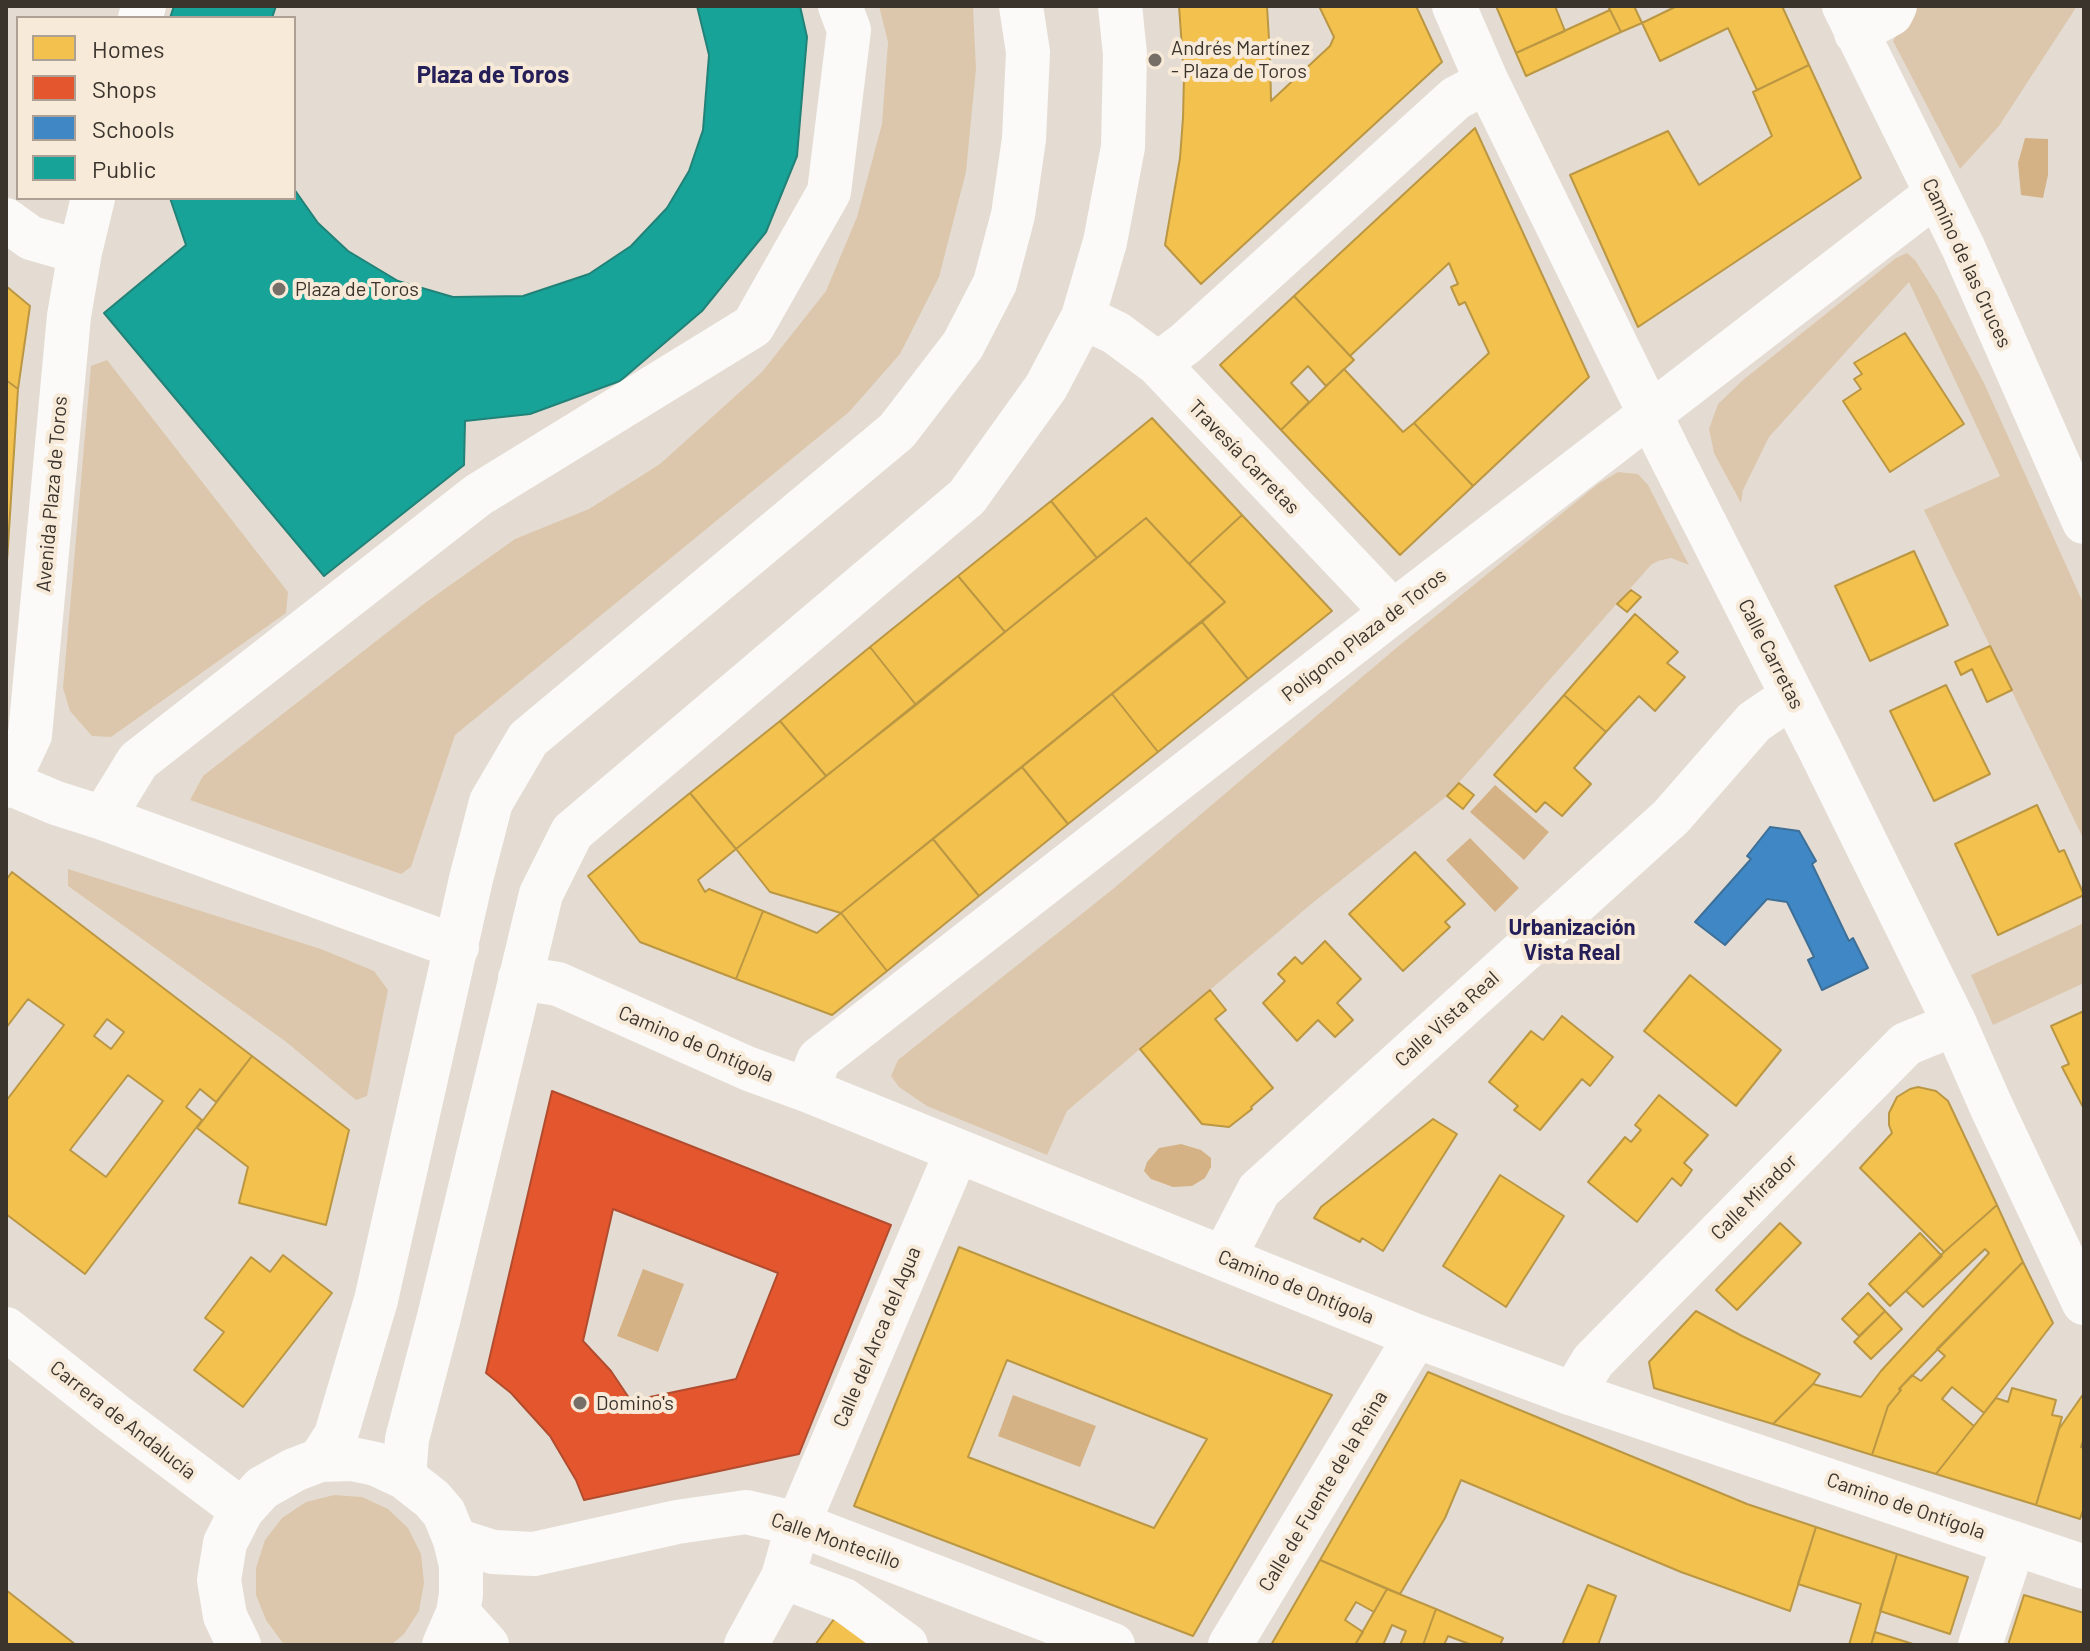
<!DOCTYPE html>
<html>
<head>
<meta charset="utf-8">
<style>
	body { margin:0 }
	#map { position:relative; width:2090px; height:1651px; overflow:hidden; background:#e4dcd2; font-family:Barlow,sans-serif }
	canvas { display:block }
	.frame { position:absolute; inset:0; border:8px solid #3a342d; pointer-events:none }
	.legend { position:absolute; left:16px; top:16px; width:280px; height:184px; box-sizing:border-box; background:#f8ead8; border:2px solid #aca194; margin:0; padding:10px 14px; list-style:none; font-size:24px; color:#3a342d }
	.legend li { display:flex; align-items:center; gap:16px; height:40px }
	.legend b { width:40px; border:2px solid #aca194 }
</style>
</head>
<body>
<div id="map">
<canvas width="2090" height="1651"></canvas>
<div class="frame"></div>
<ul class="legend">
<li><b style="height:22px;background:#f2c14e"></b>Homes</li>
<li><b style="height:22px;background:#e4572e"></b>Shops</li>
<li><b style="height:22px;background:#3f88c5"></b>Schools</li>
<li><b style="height:22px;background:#17a398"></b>Public</li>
</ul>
</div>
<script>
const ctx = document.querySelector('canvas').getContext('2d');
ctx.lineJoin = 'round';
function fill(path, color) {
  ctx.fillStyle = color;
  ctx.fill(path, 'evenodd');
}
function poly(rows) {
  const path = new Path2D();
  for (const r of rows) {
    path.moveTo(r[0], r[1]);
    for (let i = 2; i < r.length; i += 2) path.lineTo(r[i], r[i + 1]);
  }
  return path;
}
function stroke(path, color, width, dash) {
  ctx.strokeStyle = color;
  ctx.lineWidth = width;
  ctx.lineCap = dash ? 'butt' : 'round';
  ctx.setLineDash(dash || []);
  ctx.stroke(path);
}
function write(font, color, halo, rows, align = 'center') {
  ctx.font = font + ' Barlow,sans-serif';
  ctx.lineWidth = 8;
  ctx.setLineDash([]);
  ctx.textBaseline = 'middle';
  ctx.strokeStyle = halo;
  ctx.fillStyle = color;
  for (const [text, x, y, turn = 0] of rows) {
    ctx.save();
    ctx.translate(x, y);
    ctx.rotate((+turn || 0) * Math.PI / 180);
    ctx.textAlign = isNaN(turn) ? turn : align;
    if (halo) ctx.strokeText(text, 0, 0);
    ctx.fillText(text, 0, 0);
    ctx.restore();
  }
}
fill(poly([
	[879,6,973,6,976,69,966,172,939,277,900,354,849,412,455,735,411,867,401,874,190,800,203,776,425,603,515,539,589,509,660,464,762,372,826,291,857,217,882,124,888,42],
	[1914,6,2077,6,1999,126,1960,169,1893,41],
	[1907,253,1915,260,1937,295,1984,383,2084,605,2084,840,1924,510,2000,476,1909,282,1769,437,1743,490,1741,503,1714,453,1709,429,1718,404,1743,380,1896,258],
	[107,360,288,592,286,613,111,737,92,736,70,711,63,688,91,366],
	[1618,472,1638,474,1648,485,1689,565,1671,558,1658,561,1651,565,1447,796,1310,905,1067,1111,1047,1155,927,1106,899,1087,891,1076,898,1060,1113,889,1395,649,1598,484],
	[68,869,321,949,374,971,388,990,367,1096,356,1100,285,1041,68,886],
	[2084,923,2084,983,1993,1025,1971,975],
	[334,1495,362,1497,388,1509,408,1528,421,1554,424,1583,419,1611,404,1634,391,1645,287,1645,282,1642,266,1620,256,1595,256,1568,265,1540,282,1518,306,1502]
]), '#ddc7ac');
fill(poly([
	[2025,138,2048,139,2048,175,2043,198,2021,195,2018,163],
	[1495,785,1549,832,1524,860,1470,812],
	[1470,838,1519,888,1495,912,1446,860],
	[1181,1144,1201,1150,1211,1158,1211,1167,1205,1178,1192,1186,1173,1187,1151,1179,1144,1171,1147,1162,1159,1148],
	[643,1269,684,1284,658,1352,617,1336],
	[1013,1395,1096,1426,1080,1467,998,1436]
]), '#d5b285');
const homes = poly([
	[1179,6,1267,6,1270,56,1271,101,1330,46,1334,37,1319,6,1416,6,1442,62,1201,284,1165,245,1180,158,1183,118,1184,76,1179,6],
	[1496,6,1555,6,1565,31,1516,53,1496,6],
	[1608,6,1634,6,1642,23,1621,32,1608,6],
	[1677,6,1782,6,1809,65,1757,90,1728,28,1660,61,1642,23,1677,6],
	[1610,10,1621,32,1526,76,1516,53,1610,10],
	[1809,65,1861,178,1638,327,1570,175,1668,131,1699,185,1772,136,1753,92,1809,65],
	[1475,128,1589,377,1473,486,1414,423,1489,353,1465,302,1459,305,1451,287,1458,284,1449,263,1350,356,1294,296,1475,128],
	[6,286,30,306,18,389,6,380,6,286],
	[1294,296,1354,360,1326,386,1308,366,1291,383,1309,402,1281,430,1220,365,1294,296],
	[1905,333,1964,424,1890,472,1843,401,1861,389,1854,379,1862,374,1854,363,1905,333],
	[1344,369,1403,432,1414,423,1473,486,1400,555,1281,430,1344,369],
	[6,380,18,389,6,577,6,380],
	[1152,418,1242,515,1189,564,1146,518,1097,558,1051,501,1152,418],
	[1051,501,1097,558,1005,632,958,576,1051,501],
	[1242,515,1332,611,1248,679,1202,622,1225,602,1189,564,1242,515],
	[1146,518,1225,602,841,913,770,892,736,849,1146,518],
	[1914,551,1948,625,1870,661,1835,586,1914,551],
	[958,576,1005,632,916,705,870,647,958,576],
	[1631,590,1641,597,1627,612,1617,604,1631,590],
	[1635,614,1678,652,1667,663,1685,677,1655,711,1639,696,1606,732,1564,695,1635,614],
	[1202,622,1248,679,1158,752,1112,694,1202,622],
	[1990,646,2012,690,1987,702,1972,669,1961,675,1955,662,1990,646],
	[870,647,916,705,826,776,780,721,870,647],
	[1946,685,1990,774,1934,801,1890,711,1946,685],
	[1112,694,1158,752,1068,824,1022,767,1112,694],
	[1564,695,1606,732,1574,768,1591,784,1562,816,1545,802,1536,812,1494,775,1564,695],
	[780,721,826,776,736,849,690,793,780,721],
	[1022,767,1068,824,979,896,933,839,1022,767],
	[1459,783,1474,795,1463,809,1447,796,1459,783],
	[690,793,736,849,698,880,705,892,709,889,763,911,736,979,640,942,588,876,690,793],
	[2037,805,2059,852,2064,850,2084,895,1998,935,1955,844,2037,805],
	[933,839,979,896,887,971,841,913,933,839],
	[1415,852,1465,904,1445,922,1450,927,1403,971,1349,914,1415,852],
	[12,872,252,1056,216,1102,200,1089,186,1107,202,1120,85,1274,6,1214,6,1101,64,1025,28,999,6,1028,6,880,12,872],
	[107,1019,124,1032,111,1049,94,1036,107,1019],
	[128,1075,163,1101,106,1177,70,1150,128,1075],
	[763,911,817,933,841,913,887,971,832,1015,736,979,763,911],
	[1325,941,1361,979,1337,1003,1353,1020,1335,1037,1318,1020,1297,1041,1263,1003,1285,981,1278,974,1295,957,1302,964,1325,941],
	[1690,975,1781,1050,1736,1106,1644,1031,1690,975],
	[1210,990,1226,1010,1215,1019,1273,1088,1251,1107,1252,1109,1229,1127,1202,1124,1140,1049,1210,990],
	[2084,1011,2084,1109,2062,1067,2069,1064,2051,1026,2084,1011],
	[1562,1016,1613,1057,1590,1086,1582,1079,1540,1130,1514,1110,1518,1106,1489,1082,1531,1031,1543,1040,1562,1016],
	[252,1056,349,1130,326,1225,239,1203,248,1167,197,1128,252,1056],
	[1918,1087,1936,1091,1948,1101,1997,1205,1944,1252,1860,1168,1892,1133,1889,1125,1889,1113,1897,1097,1910,1089,1918,1087],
	[1659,1095,1708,1135,1684,1163,1692,1170,1681,1186,1672,1178,1637,1222,1588,1182,1625,1137,1631,1142,1641,1130,1635,1125,1659,1095],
	[1433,1119,1457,1134,1383,1251,1362,1238,1360,1242,1314,1218,1321,1207,1433,1119],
	[1500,1175,1564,1216,1506,1307,1443,1266,1500,1175],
	[1997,1205,2023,1262,1899,1389,1901,1390,1888,1406,1872,1455,1773,1424,1813,1384,1861,1397,1881,1371,1989,1253,1985,1249,1923,1307,1906,1291,1944,1252,1997,1205],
	[1780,1223,1801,1243,1737,1310,1716,1290,1780,1223],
	[1920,1233,1942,1256,1890,1306,1869,1284,1920,1233],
	[959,1247,1332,1395,1193,1636,854,1506,959,1247],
	[1007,1360,1207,1439,1154,1528,968,1457,1007,1360],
	[283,1255,332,1293,243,1407,194,1370,224,1332,205,1318,251,1257,270,1272,283,1255],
	[2023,1262,2053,1323,1984,1413,1952,1387,1942,1399,1974,1426,1936,1474,1872,1455,1888,1406,1901,1390,1899,1389,1912,1375,1921,1381,1945,1356,1937,1349,2023,1262],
	[1868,1293,1885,1311,1859,1336,1842,1319,1868,1293],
	[1696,1311,1742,1336,1820,1374,1813,1384,1773,1424,1654,1388,1649,1362,1696,1311],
	[1885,1311,1902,1329,1871,1359,1854,1342,1885,1311],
	[1428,1372,1747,1504,1816,1527,1790,1611,1681,1572,1461,1480,1445,1518,1400,1594,1320,1560,1428,1372],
	[2012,1388,2056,1400,2052,1415,2062,1417,2036,1505,1936,1474,1996,1398,2008,1402,2012,1388],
	[2084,1393,2084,1438,2081,1447,2084,1448,2084,1507,2080,1519,2036,1505,2059,1429,2084,1393],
	[1816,1527,1897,1554,1871,1645,1849,1645,1861,1604,1798,1584,1816,1527],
	[1897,1554,1968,1577,1950,1634,1880,1611,1897,1554],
	[1320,1560,1387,1589,1374,1612,1356,1602,1345,1620,1363,1632,1355,1645,1271,1645,1320,1560],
	[1588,1585,1616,1596,1598,1645,1562,1645,1588,1585],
	[1387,1589,1436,1609,1423,1645,1400,1645,1406,1631,1392,1625,1383,1645,1355,1645,1387,1589],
	[6,1590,76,1645,6,1645,6,1590],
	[2024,1595,2084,1613,2084,1645,2008,1645,2024,1595],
	[1436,1609,1503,1638,1500,1645,1472,1645,1448,1636,1444,1645,1423,1645,1436,1609],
	[834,1619,872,1645,815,1645,834,1619],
	[1875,1632,1916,1645,1871,1645,1875,1632]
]);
fill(homes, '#f2c14e');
stroke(homes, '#bb9744', 2);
const shops = poly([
	[552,1091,891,1225,799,1454,584,1500,576,1480,550,1436,511,1393,486,1373,552,1091],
	[613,1209,778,1273,736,1379,631,1401,611,1371,583,1341,613,1209]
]);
fill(shops, '#e4572e');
stroke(shops, '#b14c2e', 2);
const schools = poly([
	[1770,827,1799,831,1816,861,1812,864,1849,941,1853,938,1868,968,1822,990,1808,960,1814,957,1787,902,1767,899,1725,945,1695,922,1751,859,1747,856,1770,827]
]);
fill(schools, '#3f88c5');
stroke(schools, '#3e6f97', 2);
const public = poly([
	[174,6,276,6,272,18,170,18,174,6],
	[697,6,800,6,807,37,797,156,766,232,702,311,620,381,530,414,465,421,464,465,324,576,104,313,186,245,170,198,294,198,294,189,318,223,348,251,398,281,453,297,523,296,589,274,631,246,667,208,689,171,703,130,709,55,697,6]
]);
fill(public, '#17a398');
stroke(public, '#228278', 2);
stroke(poly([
	[1454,6,1487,82,1668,451,1821,752,1955,1024,1991,1106,2084,1303],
	[1844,6,1963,247,2084,522],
	[140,18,144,6],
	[1856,33,1891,14,1895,6],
	[6,220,31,238,80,252],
	[1083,317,1116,333,1158,364,1393,612],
	[1158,364,1186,343,1456,98,1487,82],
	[6,782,56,803,103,818,457,947],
	[6,786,30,735,69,316,80,252,93,198],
	[103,818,138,761,478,495,753,326,829,192,849,30,840,6],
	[520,978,558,984,749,1069,807,1090,1416,1336,1573,1394,2084,1567],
	[807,1090,819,1059,1393,612,1936,194],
	[1224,1257,1259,1190,1671,817,1754,722,1792,696],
	[1573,1394,1593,1361,1906,1044,1955,1024],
	[320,1460,336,1435,376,1300,471,879,491,802,528,739,897,431,963,345,995,283,1013,215,1024,139,1028,52,1021,6],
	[404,1477,407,1439,439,1317,541,894,572,832,967,497,1046,387,1083,317,1105,242,1123,147,1125,54,1120,6],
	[455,1540,493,1552,534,1554,677,1522,746,1512,798,1524,1113,1645],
	[783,1577,844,1600,906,1645],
	[746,1645,783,1577,798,1524,957,1151],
	[1230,1645,1416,1336],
	[1980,1645,2014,1543]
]), '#fbfaf8', 44);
stroke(poly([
	[6,1329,114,1414,242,1510],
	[458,1613,487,1645],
	[239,1645,225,1616,219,1580,225,1543,242,1510,262,1488,294,1470,320,1460,352,1459,376,1464,404,1477,432,1499,444,1513,455,1540,461,1565,461,1594,458,1613,444,1645]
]), '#fbfaf8', 44);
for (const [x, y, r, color] of [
	[1155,60,8,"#766f67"],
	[279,289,8,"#766f67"],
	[580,1403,8,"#766f67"]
]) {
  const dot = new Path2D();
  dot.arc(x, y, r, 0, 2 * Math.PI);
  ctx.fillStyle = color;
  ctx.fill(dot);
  stroke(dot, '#f8ead8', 3);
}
write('20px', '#3a342d', '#f8ead8', [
	["Andrés Martínez",1171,48],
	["- Plaza de Toros",1171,71],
	["Plaza de Toros",295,289],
	["Domino's",596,1403]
], 'left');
write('20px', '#3a342d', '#f8ead8', [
	["Camino de las Cruces",1967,263,65],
	["Travesía Carretas",1244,457,46],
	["Avenida Plaza de Toros",52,494,-85],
	["Polígono Plaza de Toros",1364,635,-38],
	["Calle Carretas",1771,654,63],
	["Calle Vista Real",1447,1019,-42],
	["Camino de Ontígola",696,1044,23],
	["Calle Mirador",1754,1197,-45],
	["Camino de Ontígola",1296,1287,22],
	["Calle del Arca del Agua",877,1337,-67],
	["Carrera de Andalucía",123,1420,38],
	["Calle de Fuente de la Reina",1323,1491,-59],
	["Camino de Ontígola",1906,1506,19],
	["Calle Montecillo",836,1541,19]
]);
write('bold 22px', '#251f59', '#f8ead8', [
	["Urbanización",1572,928],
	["Vista Real",1572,953]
]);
write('bold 24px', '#251f59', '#f8ead8', [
	["Plaza de Toros",493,75]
]);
</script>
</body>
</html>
